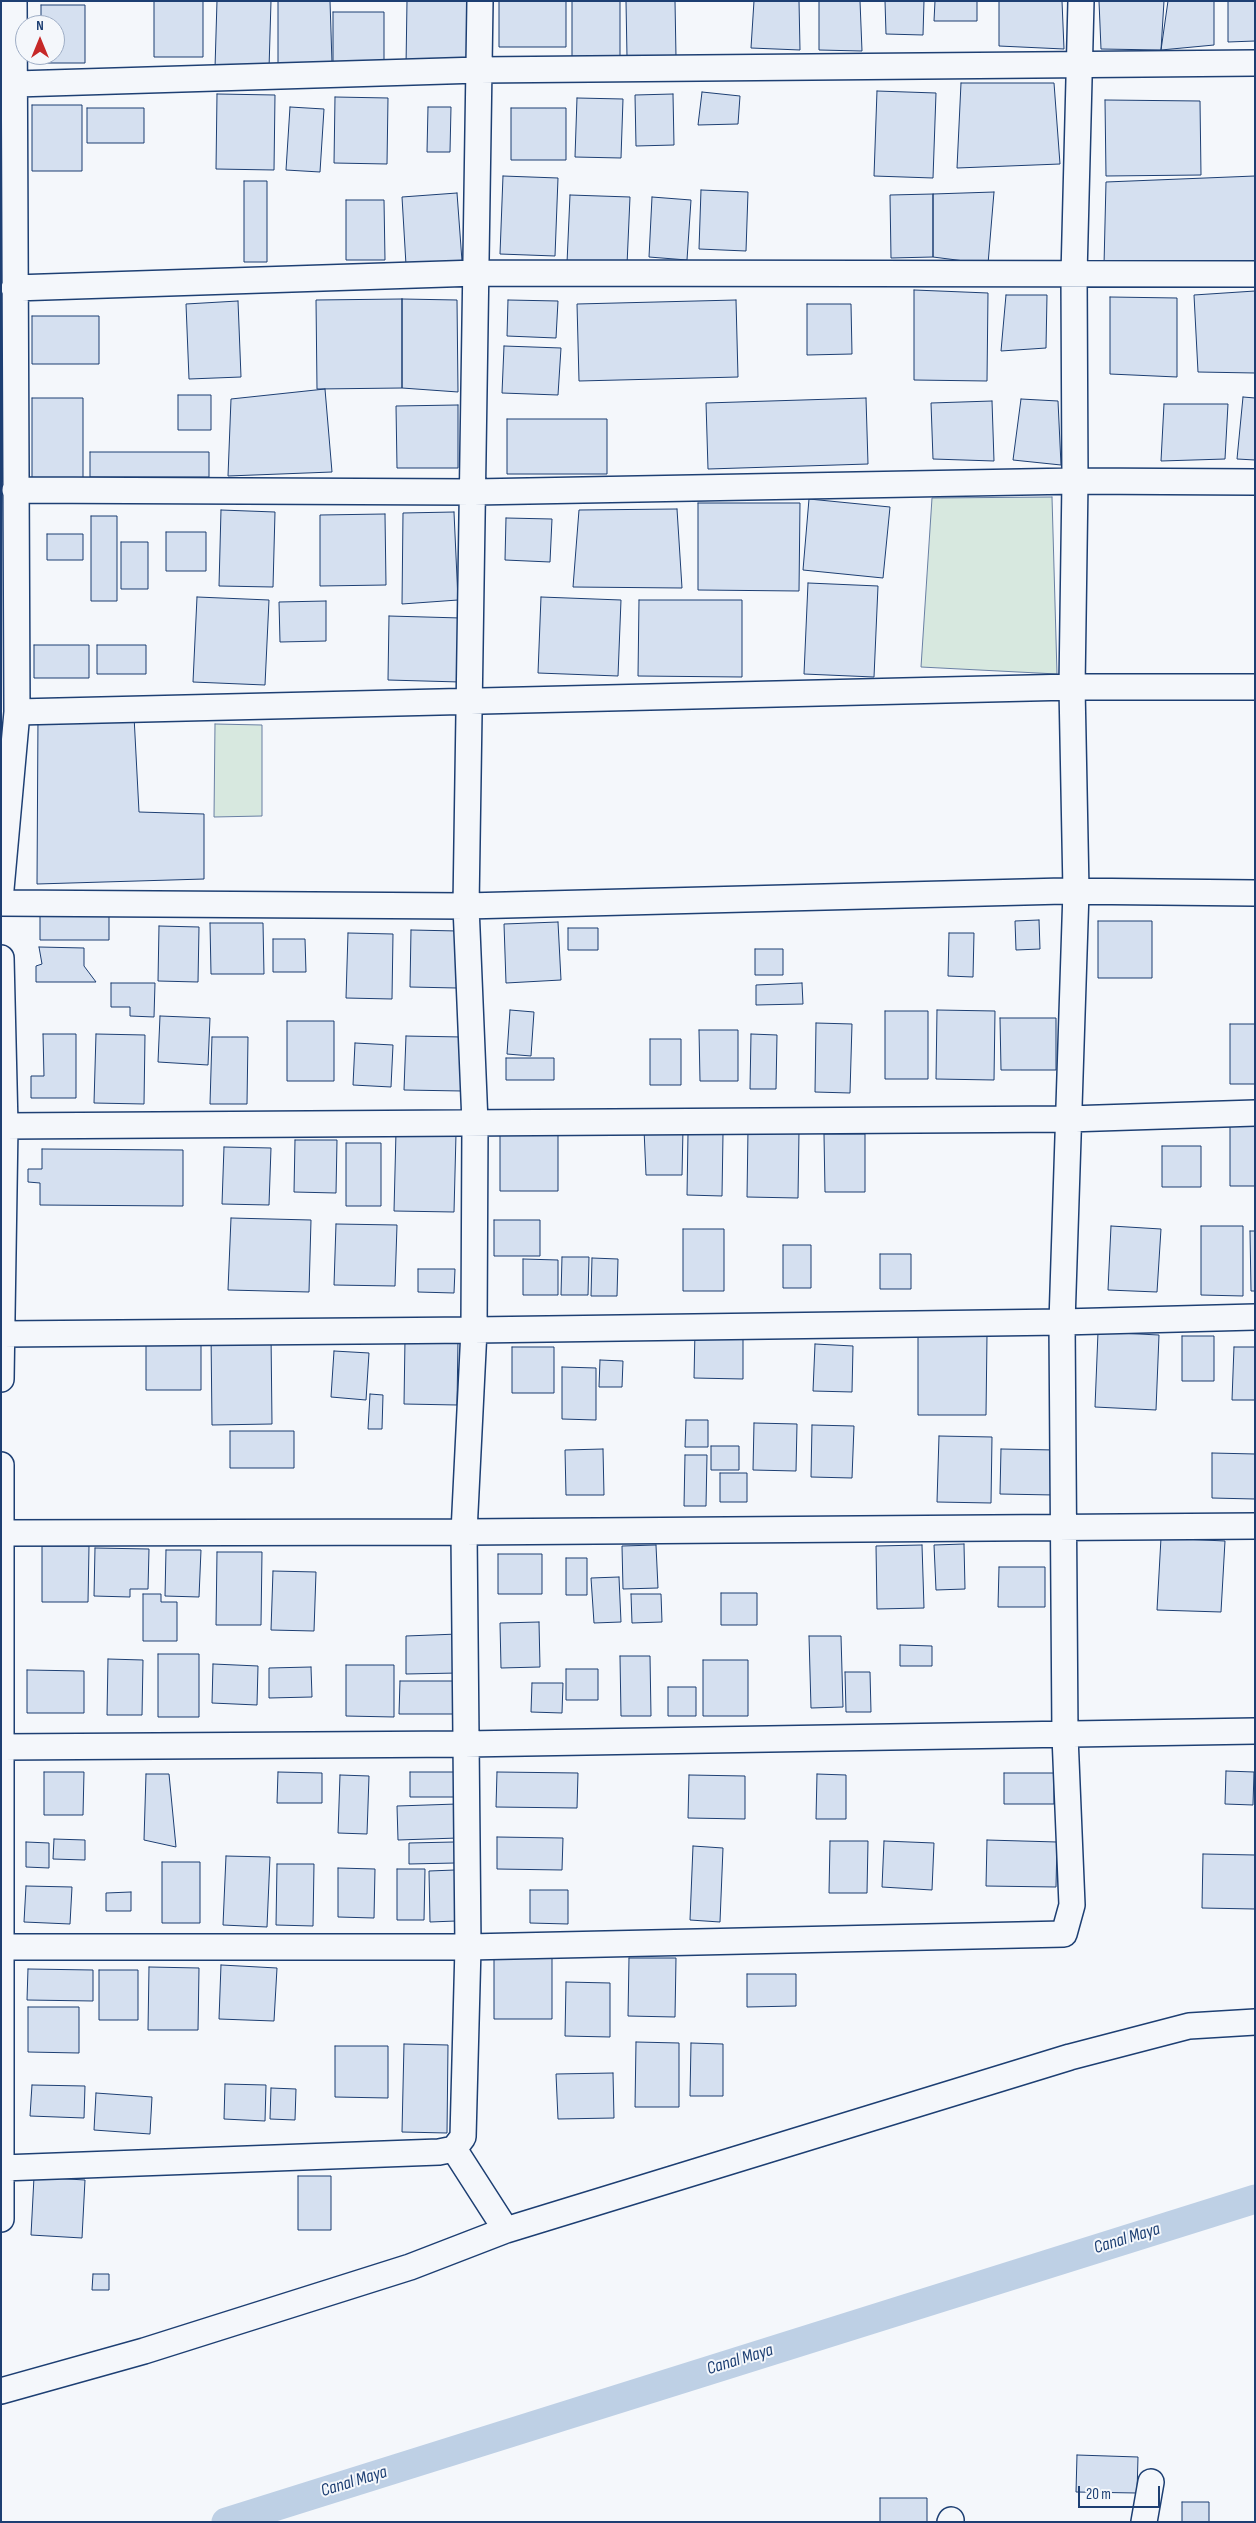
<!DOCTYPE html>
<html>
<head>
<meta charset="utf-8">
<style>
	body { margin:0 }
	#map { position:relative; width:1256px; height:2523px; overflow:hidden; background:#f4f7fb; font-family:"Sofia Sans Condensed",sans-serif }
	canvas { display:block }
	.frame { position:absolute; inset:0; border:2px solid #1d3f73; pointer-events:none }
	.north { position:absolute; left:15px; top:15px; width:50px; height:50px; box-sizing:border-box; background:#f4f7fb; border:1px solid #9eadc5; border-radius:50%; rotate:0deg; font-size:14px; font-weight:700; line-height:20px; text-align:center; color:#1d3f73 }
	.north::after { content:''; display:block; margin:auto; width:18px; height:22px; background:#c62828; clip-path:polygon(50% 0,100% 100%,50% 72%,0 100%) }
	.scale { position:absolute; left:1078px; top:2486px; width:82px; height:22px; box-sizing:border-box; border:2px solid #1d3f73; border-top:0; padding-left:6px; font-size:15px; line-height:18px; white-space:nowrap; color:#1d3f73; -webkit-text-stroke:4px #f4f7fb; paint-order:stroke }
</style>
</head>
<body>
<div id="map">
<canvas width="1256" height="2523"></canvas>
<div class="frame"></div>
<div class="north">N</div>
<div class="scale">20 m</div>
</div>
<script>
const ctx = document.querySelector('canvas').getContext('2d');
ctx.lineJoin = 'round';
function fill(path, color) {
  ctx.fillStyle = color;
  ctx.fill(path, 'evenodd');
}
function poly(rows) {
  const path = new Path2D();
  for (const r of rows) {
    path.moveTo(r[0], r[1]);
    for (let i = 2; i < r.length; i += 2) path.lineTo(r[i], r[i + 1]);
  }
  return path;
}
function stroke(path, color, width, dash) {
  ctx.strokeStyle = color;
  ctx.lineWidth = width;
  ctx.lineCap = dash ? 'butt' : 'round';
  ctx.setLineDash(dash || []);
  ctx.stroke(path);
}
function write(font, color, halo, rows, align = 'center') {
  ctx.font = font + ' "Sofia Sans Condensed",sans-serif';
  ctx.lineWidth = 4;
  ctx.setLineDash([]);
  ctx.textBaseline = 'middle';
  ctx.strokeStyle = halo;
  ctx.fillStyle = color;
  for (const [text, x, y, turn = 0] of rows) {
    ctx.save();
    ctx.translate(x, y);
    ctx.rotate((+turn || 0) * Math.PI / 180);
    ctx.textAlign = isNaN(turn) ? turn : align;
    if (halo) ctx.strokeText(text, 0, 0);
    ctx.fillText(text, 0, 0);
    ctx.restore();
  }
}
const green = poly([
	[1052,497,1057,674,921,667,932,498,1052,497],
	[215,724,262,725,262,816,214,817,215,724]
]);
fill(green, '#d7e8df');
stroke(green, '#687fa3', 1);
stroke(poly([
	[226,2522,1255,2199]
]), '#bed0e5', 29);
const building = poly([
	[154,1,203,1,203,57,154,57,154,1],
	[217,1,271,1,269,69,215,68,217,1],
	[278,1,330,1,332,63,278,64,278,1],
	[407,1,477,1,476,67,406,66,407,1],
	[499,1,566,1,566,47,499,47,499,1],
	[572,1,620,1,620,57,572,57,572,1],
	[626,1,675,1,676,57,627,57,626,1],
	[754,1,799,1,800,50,751,48,754,1],
	[819,1,860,1,862,51,819,50,819,1],
	[885,1,924,1,923,35,886,34,885,1],
	[935,1,977,1,977,21,934,21,935,1],
	[999,1,1062,1,1064,49,999,46,999,1],
	[1099,1,1164,1,1161,50,1101,49,1099,1],
	[1168,1,1214,1,1214,45,1161,50,1168,1],
	[1228,1,1255,1,1255,41,1228,42,1228,1],
	[41,5,85,5,85,63,41,63,41,55,55,55,55,25,41,25,41,5],
	[333,12,384,12,384,63,333,63,333,12],
	[961,83,1054,83,1060,164,957,168,961,83],
	[877,91,936,93,933,178,874,176,877,91],
	[702,92,740,96,738,124,698,125,702,92],
	[217,94,275,95,274,170,216,169,217,94],
	[673,94,674,145,636,146,635,95,673,94],
	[335,97,388,98,387,164,334,163,335,97],
	[577,98,623,99,621,158,575,157,577,98],
	[1105,100,1200,101,1201,175,1106,176,1105,100],
	[32,105,82,105,82,171,32,171,32,105],
	[290,107,324,109,320,172,286,170,290,107],
	[428,107,451,107,450,152,427,152,428,107],
	[87,108,144,108,144,143,87,143,87,108],
	[511,108,566,108,566,160,511,160,511,108],
	[503,176,558,178,555,256,500,254,503,176],
	[1255,176,1255,263,1104,265,1106,182,1255,176],
	[244,181,267,181,267,262,244,262,244,181],
	[701,190,748,192,746,251,699,249,701,190],
	[994,192,988,264,933,257,933,194,994,192],
	[457,193,462,261,406,265,402,197,457,193],
	[933,194,933,257,891,258,890,195,933,194],
	[570,195,630,197,627,265,567,263,570,195],
	[652,197,691,200,687,260,649,257,652,197],
	[346,200,384,200,385,260,346,260,346,200],
	[914,290,988,293,987,381,914,380,914,290],
	[1255,291,1255,373,1198,372,1194,295,1255,291],
	[1006,295,1047,295,1046,348,1001,351,1006,295],
	[1110,297,1177,298,1177,377,1110,374,1110,297],
	[402,299,402,388,317,389,316,300,402,299],
	[402,299,457,300,458,392,402,388,402,299],
	[508,300,558,301,556,338,507,336,508,300],
	[736,300,738,377,579,381,577,304,736,300],
	[238,301,241,377,189,379,186,304,238,301],
	[807,304,851,304,852,354,807,355,807,304],
	[32,316,99,316,99,364,32,364,32,316],
	[504,346,561,348,558,395,502,393,504,346],
	[325,389,332,472,228,476,231,399,325,389],
	[178,395,211,395,211,430,178,430,178,395],
	[1243,397,1255,398,1255,460,1237,459,1243,397],
	[32,398,83,398,83,478,32,478,32,398],
	[866,398,868,464,708,469,706,403,866,398],
	[1021,399,1058,401,1061,465,1013,460,1021,399],
	[992,401,994,461,933,459,931,403,992,401],
	[1164,404,1228,404,1225,459,1161,461,1164,404],
	[458,405,458,468,397,468,396,406,458,405],
	[507,419,607,419,607,474,507,474,507,419],
	[90,452,209,452,209,477,90,477,90,452],
	[809,499,890,507,883,578,803,570,809,499],
	[698,503,800,503,799,591,698,590,698,503],
	[677,509,682,588,573,587,579,510,677,509],
	[221,510,275,512,273,587,219,586,221,510],
	[454,512,458,600,402,604,403,513,454,512],
	[385,514,386,585,320,586,320,515,385,514],
	[91,516,117,516,117,601,91,601,91,516],
	[506,518,552,519,550,562,505,560,506,518],
	[166,532,206,532,206,571,166,571,166,532],
	[47,534,83,534,83,560,47,560,47,534],
	[121,542,148,542,148,589,121,589,121,542],
	[808,583,878,586,874,677,804,674,808,583],
	[197,597,269,600,265,685,193,682,197,597],
	[541,597,621,600,618,676,538,673,541,597],
	[639,600,742,600,742,677,638,676,639,600],
	[326,601,326,641,280,642,279,602,326,601],
	[389,616,461,618,460,682,388,680,389,616],
	[34,645,89,645,89,678,34,678,34,645],
	[97,645,146,645,146,674,97,674,97,645],
	[38,716,134,716,139,812,204,814,204,879,37,884,38,716],
	[40,914,109,914,109,940,40,940,40,914],
	[1039,920,1040,949,1016,950,1015,921,1039,920],
	[1098,921,1152,921,1152,978,1098,978,1098,921],
	[558,922,561,980,506,983,504,924,558,922],
	[210,923,263,923,264,974,211,974,210,923],
	[159,926,199,927,198,982,158,981,159,926],
	[568,928,598,928,598,950,568,950,568,928],
	[411,930,458,931,457,988,410,987,411,930],
	[348,933,393,934,392,999,346,998,348,933],
	[949,933,974,933,973,977,948,976,949,933],
	[273,939,305,939,306,972,273,972,273,939],
	[39,947,84,948,84,966,96,982,36,982,36,966,42,964,39,947],
	[755,949,783,949,783,975,755,975,755,949],
	[111,983,155,983,154,1017,130,1016,130,1007,111,1007,111,983],
	[802,983,803,1004,756,1005,756,985,802,983],
	[510,1010,534,1012,531,1056,507,1054,510,1010],
	[937,1010,995,1011,994,1080,936,1079,937,1010],
	[885,1011,928,1011,928,1079,885,1079,885,1011],
	[160,1016,210,1018,208,1065,158,1062,160,1016],
	[1000,1018,1056,1018,1056,1070,1001,1070,1000,1018],
	[287,1021,334,1021,334,1081,287,1081,287,1021],
	[816,1023,852,1024,850,1093,815,1092,816,1023],
	[1230,1024,1255,1024,1255,1084,1230,1084,1230,1024],
	[699,1030,738,1030,738,1081,700,1081,699,1030],
	[43,1034,76,1034,76,1098,31,1098,31,1076,44,1076,43,1034],
	[96,1034,145,1035,144,1104,94,1103,96,1034],
	[751,1034,777,1035,776,1089,750,1089,751,1034],
	[406,1036,463,1037,462,1091,404,1090,406,1036],
	[212,1037,248,1037,247,1104,210,1104,212,1037],
	[650,1039,681,1039,681,1085,650,1085,650,1039],
	[355,1043,393,1045,391,1087,353,1085,355,1043],
	[506,1058,554,1058,554,1080,506,1080,506,1058],
	[1230,1124,1255,1124,1255,1186,1230,1186,1230,1124],
	[644,1129,683,1129,682,1175,646,1175,644,1129],
	[748,1130,799,1131,798,1198,747,1197,748,1130],
	[500,1131,558,1131,558,1191,500,1191,500,1131],
	[396,1132,456,1134,454,1212,394,1211,396,1132],
	[688,1134,723,1134,722,1196,687,1195,688,1134],
	[824,1134,865,1134,865,1192,825,1192,824,1134],
	[295,1140,337,1140,336,1193,294,1192,295,1140],
	[346,1143,381,1143,381,1206,346,1206,346,1143],
	[1162,1146,1201,1146,1201,1187,1162,1187,1162,1146],
	[224,1147,271,1148,269,1205,222,1204,224,1147],
	[42,1149,183,1150,183,1206,40,1205,40,1183,28,1182,28,1169,42,1169,42,1149],
	[231,1218,311,1220,309,1292,228,1290,231,1218],
	[494,1220,540,1220,540,1256,494,1256,494,1220],
	[336,1224,397,1225,395,1286,334,1285,336,1224],
	[1111,1226,1161,1229,1157,1292,1108,1290,1111,1226],
	[1201,1226,1243,1226,1243,1296,1201,1295,1201,1226],
	[683,1229,724,1229,724,1291,683,1291,683,1229],
	[1250,1231,1255,1231,1255,1291,1251,1291,1250,1231],
	[783,1245,811,1245,811,1288,783,1288,783,1245],
	[880,1254,911,1254,911,1289,880,1289,880,1254],
	[562,1257,589,1257,588,1295,561,1295,562,1257],
	[592,1258,618,1259,617,1296,591,1296,592,1258],
	[523,1259,558,1260,558,1295,523,1295,523,1259],
	[418,1269,455,1269,454,1293,418,1292,418,1269],
	[695,1331,743,1332,743,1379,694,1378,695,1331],
	[1098,1332,1159,1335,1156,1410,1095,1407,1098,1332],
	[271,1333,272,1424,212,1425,211,1334,271,1333],
	[918,1334,987,1335,986,1415,918,1415,918,1334],
	[1182,1336,1214,1336,1214,1381,1182,1381,1182,1336],
	[405,1339,458,1340,457,1405,404,1404,405,1339],
	[146,1341,201,1341,201,1390,146,1390,146,1341],
	[815,1344,853,1346,852,1392,813,1391,815,1344],
	[512,1347,554,1347,554,1393,512,1393,512,1347],
	[1234,1347,1255,1347,1255,1400,1232,1400,1234,1347],
	[334,1351,369,1353,366,1400,331,1397,334,1351],
	[600,1360,623,1361,622,1387,599,1387,600,1360],
	[562,1367,596,1368,596,1420,562,1419,562,1367],
	[370,1394,383,1395,382,1429,368,1429,370,1394],
	[686,1420,708,1420,708,1447,685,1447,686,1420],
	[754,1423,797,1424,796,1471,753,1470,754,1423],
	[812,1425,854,1426,852,1478,811,1477,812,1425],
	[230,1431,294,1431,294,1468,230,1468,230,1431],
	[939,1436,992,1437,991,1503,937,1502,939,1436],
	[711,1446,739,1446,739,1470,711,1470,711,1446],
	[603,1449,604,1495,566,1495,565,1450,603,1449],
	[1001,1449,1055,1450,1054,1495,1000,1494,1001,1449],
	[1212,1453,1255,1454,1255,1499,1212,1498,1212,1453],
	[685,1455,707,1455,706,1506,684,1506,685,1455],
	[720,1473,747,1473,747,1502,720,1502,720,1473],
	[1161,1538,1225,1541,1221,1612,1157,1610,1161,1538],
	[964,1544,965,1589,936,1590,934,1545,964,1544],
	[656,1545,658,1588,623,1589,622,1546,656,1545],
	[922,1545,924,1608,877,1609,876,1546,922,1545],
	[42,1546,89,1546,88,1602,42,1602,42,1546],
	[95,1548,149,1549,148,1589,130,1589,130,1597,94,1596,95,1548],
	[166,1550,201,1550,199,1597,165,1596,166,1550],
	[217,1552,262,1552,261,1625,216,1625,217,1552],
	[498,1554,542,1554,542,1594,498,1594,498,1554],
	[566,1558,587,1558,587,1595,566,1595,566,1558],
	[999,1567,1045,1567,1045,1607,998,1607,999,1567],
	[273,1571,316,1572,314,1631,271,1630,273,1571],
	[619,1577,621,1622,594,1623,591,1578,619,1577],
	[721,1593,757,1593,757,1625,721,1625,721,1593],
	[143,1594,161,1594,161,1602,177,1602,177,1641,143,1641,143,1594],
	[631,1594,661,1594,662,1622,632,1623,631,1594],
	[539,1622,540,1667,501,1668,500,1623,539,1622],
	[458,1634,458,1673,406,1674,406,1636,458,1634],
	[809,1636,841,1636,843,1707,811,1708,809,1636],
	[900,1645,932,1646,932,1666,900,1666,900,1645],
	[158,1654,199,1654,199,1717,158,1717,158,1654],
	[620,1656,650,1656,651,1716,621,1716,620,1656],
	[108,1659,143,1660,142,1715,107,1715,108,1659],
	[703,1660,748,1660,748,1716,703,1716,703,1660],
	[213,1664,258,1666,257,1705,212,1703,213,1664],
	[346,1665,394,1665,394,1717,346,1716,346,1665],
	[311,1667,312,1697,269,1698,269,1668,311,1667],
	[566,1669,598,1669,598,1700,566,1700,566,1669],
	[27,1670,84,1671,84,1713,27,1713,27,1670],
	[845,1672,870,1672,871,1712,846,1712,845,1672],
	[400,1681,458,1681,458,1714,399,1714,400,1681],
	[532,1683,563,1683,562,1713,531,1712,532,1683],
	[668,1687,696,1687,696,1716,668,1716,668,1687],
	[1226,1771,1254,1772,1253,1805,1225,1804,1226,1771],
	[44,1772,84,1772,83,1815,44,1815,44,1772],
	[278,1772,322,1773,322,1803,277,1803,278,1772],
	[410,1772,461,1772,461,1797,410,1797,410,1772],
	[497,1772,578,1773,577,1808,496,1807,497,1772],
	[1004,1773,1054,1773,1054,1804,1004,1804,1004,1773],
	[146,1774,169,1774,176,1847,144,1840,146,1774],
	[817,1774,846,1775,846,1819,816,1819,817,1774],
	[340,1775,369,1776,367,1834,338,1833,340,1775],
	[689,1775,745,1776,745,1819,688,1818,689,1775],
	[457,1804,458,1838,398,1840,397,1806,457,1804],
	[497,1837,563,1838,562,1870,497,1869,497,1837],
	[54,1839,85,1840,85,1860,53,1859,54,1839],
	[987,1840,1057,1842,1056,1887,986,1886,987,1840],
	[830,1841,868,1841,867,1893,829,1893,830,1841],
	[884,1841,934,1843,932,1890,882,1887,884,1841],
	[26,1842,49,1843,49,1868,26,1867,26,1842],
	[454,1842,455,1863,409,1864,409,1843,454,1842],
	[693,1846,723,1848,720,1922,690,1920,693,1846],
	[1203,1854,1255,1855,1255,1909,1202,1908,1203,1854],
	[226,1856,270,1857,267,1927,223,1925,226,1856],
	[162,1862,200,1862,200,1923,162,1923,162,1862],
	[277,1864,314,1864,313,1926,276,1925,277,1864],
	[338,1868,375,1869,374,1918,338,1917,338,1868],
	[397,1869,425,1869,424,1920,397,1920,397,1869],
	[455,1870,456,1921,430,1922,429,1871,455,1870],
	[26,1886,72,1887,70,1924,24,1922,26,1886],
	[530,1890,568,1890,568,1924,530,1923,530,1890],
	[131,1892,131,1911,106,1911,106,1893,131,1892],
	[494,1956,552,1956,552,2019,494,2019,494,1956],
	[629,1958,676,1958,675,2017,628,2016,629,1958],
	[221,1965,277,1968,274,2021,219,2019,221,1965],
	[149,1967,199,1968,198,2030,148,2030,149,1967],
	[28,1969,93,1970,93,2001,27,2000,28,1969],
	[99,1970,138,1970,138,2020,99,2020,99,1970],
	[747,1974,796,1974,796,2006,747,2007,747,1974],
	[566,1982,610,1983,610,2037,565,2036,566,1982],
	[28,2007,79,2007,79,2053,28,2052,28,2007],
	[636,2042,679,2043,679,2107,635,2107,636,2042],
	[691,2043,723,2044,723,2096,690,2096,691,2043],
	[404,2044,448,2045,447,2133,402,2132,404,2044],
	[335,2046,388,2046,388,2098,335,2097,335,2046],
	[613,2073,614,2118,558,2119,556,2074,613,2073],
	[225,2084,266,2085,265,2121,224,2119,225,2084],
	[32,2085,85,2086,84,2118,30,2116,32,2085],
	[271,2088,296,2089,295,2120,270,2119,271,2088],
	[96,2093,152,2097,150,2134,94,2130,96,2093],
	[298,2176,331,2176,331,2230,298,2230,298,2176],
	[34,2177,85,2180,82,2238,31,2235,34,2177],
	[93,2274,109,2274,109,2290,92,2290,93,2274],
	[1077,2455,1138,2457,1137,2493,1076,2492,1077,2455],
	[880,2498,927,2498,927,2522,880,2522,880,2498],
	[1182,2502,1209,2502,1209,2522,1182,2522,1182,2502]
]);
fill(building, '#d5e0f0');
stroke(building, '#1d3f73', 1);
const minor = poly([
	[16,84,479,70,1255,63],
	[14,288,477,273,1255,274],
	[15,490,474,492,1075,481,1255,482],
	[17,712,1072,687,1255,687],
	[1,889,17,712,14,1],
	[1,903,466,906,1064,891,1255,893],
	[1,958,5,1126,1,1379],
	[5,1126,1068,1119,1255,1113],
	[3,1334,474,1330,1062,1322,1255,1317],
	[1,1465,1,2219],
	[3,1533,464,1532,1255,1526],
	[2,1747,465,1744,1255,1731],
	[1,1947,468,1947,1064,1934,1072,1905,1065,1736,1062,1322,1076,891,1072,687,1075,481,1074,275,1081,1],
	[454,2149,506,2230],
	[2,2168,439,2152,454,2149,463,2137,468,1947,464,1532,474,1330,475,1123,466,906,480,1],
	[1,2391,144,2351,410,2267,506,2230,1070,2057,1189,2026,1255,2022],
	[950,2522,951,2520],
	[1144,2522,1151,2482]
]);
stroke(minor, '#1d3f73', 28);
stroke(minor, '#f4f7fb', 25);
write('italic 18px', '#1d3f73', '#f4f7fb', [
	["Canal Maya",1127,2239,-17],
	["Canal Maya",740,2360,-17],
	["Canal Maya",354,2482,-17]
]);
</script>
</body>
</html>
